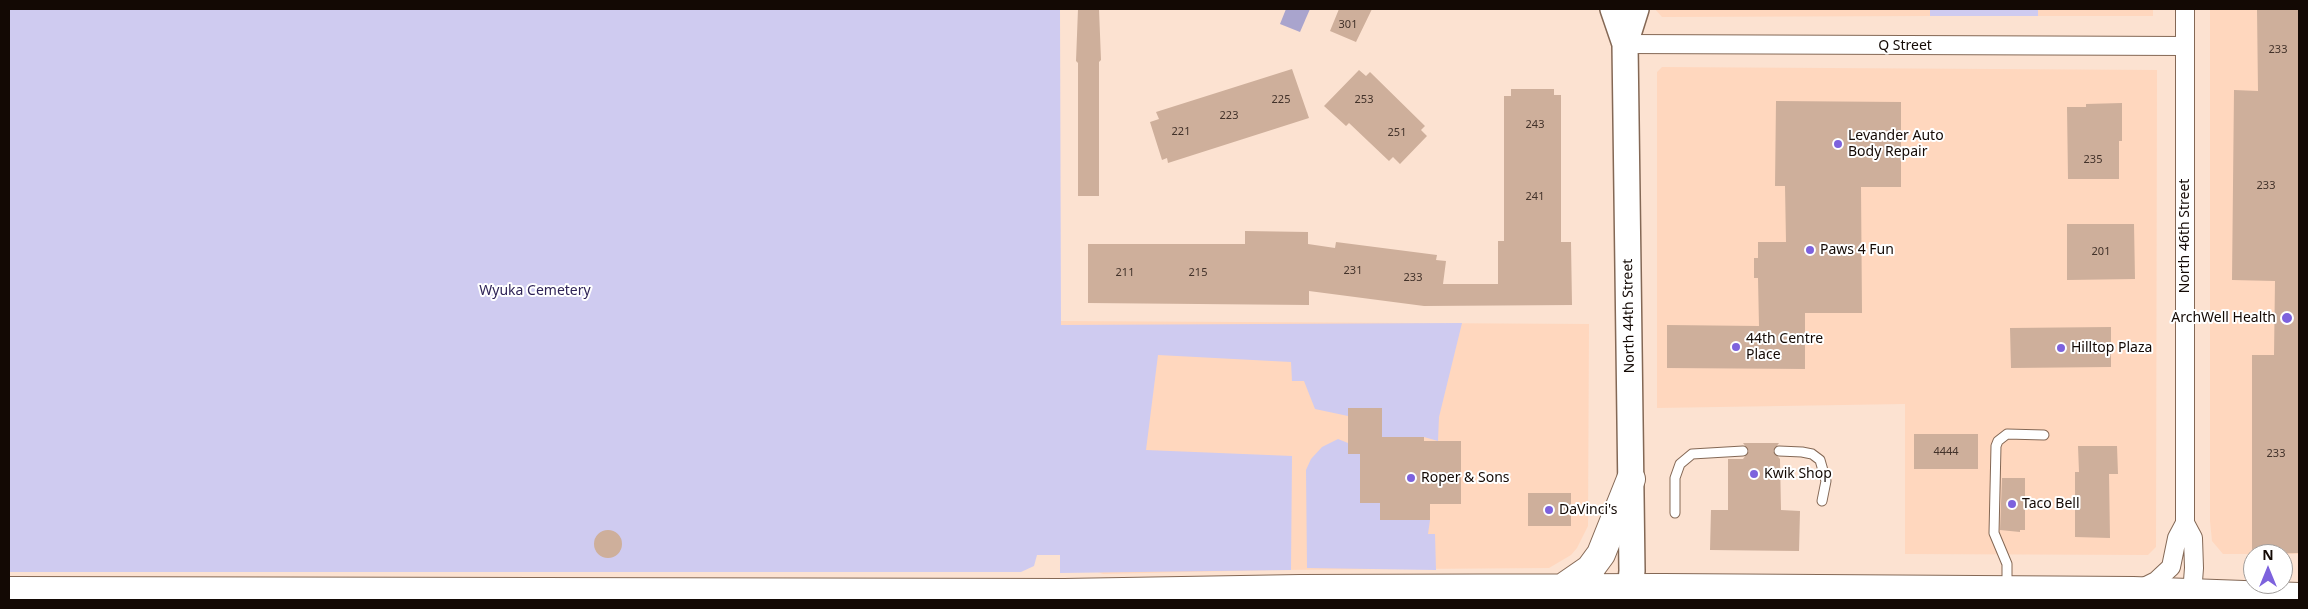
<!DOCTYPE html>
<html>
<head>
<meta charset="utf-8">
<style>
	body { margin:0 }
	#map { position:relative; width:2308px; height:609px; overflow:hidden; background:#fce2d1; font-family:"Noto Sans",sans-serif }
	canvas { display:block }
	.frame { position:absolute; inset:0; border:10px solid #130904; pointer-events:none }
	.north { position:absolute; left:2243px; top:544px; width:50px; height:50px; box-sizing:border-box; background:#fff; border:1px solid #a19d9b; border-radius:50%; rotate:0deg; font-size:14px; font-weight:700; line-height:20px; text-align:center; color:#130904 }
	.north::after { content:''; display:block; margin:auto; width:18px; height:22px; background:#7d62dd; clip-path:polygon(50% 0,100% 100%,50% 72%,0 100%) }
</style>
</head>
<body>
<div id="map">
<canvas width="2308" height="609"></canvas>
<div class="frame"></div>
<div class="north">N</div>
</div>
<script>
const ctx = document.querySelector('canvas').getContext('2d');
ctx.lineJoin = 'round';
function fill(path, color) {
  ctx.fillStyle = color;
  ctx.fill(path, 'evenodd');
}
function poly(rows) {
  const path = new Path2D();
  for (const r of rows) {
    if (r.length === 3) {
      path.moveTo(r[0] + r[2], r[1]);
      path.arc(r[0], r[1], r[2], 0, 2 * Math.PI);
      continue;
    }
    path.moveTo(r[0], r[1]);
    for (let i = 2; i < r.length; i += 2) path.lineTo(r[i], r[i + 1]);
  }
  return path;
}
function stroke(path, color, width, dash) {
  ctx.strokeStyle = color;
  ctx.lineWidth = width;
  ctx.lineCap = dash ? 'butt' : 'round';
  ctx.setLineDash(dash || []);
  ctx.stroke(path);
}
function write(font, color, halo, rows, align = 'center') {
  ctx.font = font + ' "Noto Sans",sans-serif';
  ctx.lineWidth = 4;
  ctx.setLineDash([]);
  ctx.textBaseline = 'middle';
  ctx.strokeStyle = halo;
  ctx.fillStyle = color;
  for (const [text, x, y, turn = 0] of rows) {
    ctx.save();
    ctx.translate(x, y);
    ctx.rotate((+turn || 0) * Math.PI / 180);
    ctx.textAlign = isNaN(turn) ? turn : align;
    if (halo) ctx.strokeText(text, 0, 0);
    ctx.fillText(text, 0, 0);
    ctx.restore();
  }
}
fill(poly([
	[1655,9,1930,9,1930,16,1662,17],
	[2038,9,2153,9,2153,16,2038,16],
	[2210,9,2299,9,2299,554,2223,554,2212,541,2210,521],
	[1662,67,2157,70,2156,547,2148,555,1905,554,1905,404,1657,408,1657,72],
	[1061,321,1589,324,1588,526,1577,548,1571,555,1549,568,1272,570,1103,574,1095,571,1062,555]
]), '#ffd7be');
fill(poly([
	[9,9,1060,9,1061,325,1462,323,1439,417,1438,441,1424,437,1382,439,1382,408,1348,408,1348,416,1315,409,1304,381,1292,381,1291,362,1158,355,1146,450,1292,456,1291,570,1060,573,1060,555,1037,555,1034,566,1021,572,9,572],
	[1930,9,2038,9,2038,16,1930,16],
	[1338,439,1348,443,1348,453,1360,454,1360,503,1380,503,1430,520,1428,534,1435,534,1436,570,1307,568,1306,470,1311,459,1322,447]
]), '#cfcbf0');
fill(poly([
	[1286,9,1310,9,1300,32,1280,24]
]), '#a9a4cd');
fill(poly([
	[1078,9,1099,9,1101,60,1099,62,1099,196,1078,196,1078,63,1076,61],
	[1339,9,1372,9,1356,42,1330,31],
	[2257,9,2299,9,2299,553,2252,554,2252,355,2274,355,2275,281,2232,280,2234,90,2258,91],
	[1292,69,1309,118,1168,163,1167,158,1162,160,1150,122,1159,119,1156,112],
	[1359,70,1366,76,1370,72,1425,126,1421,130,1427,136,1400,164,1393,157,1389,161,1349,123,1346,126,1324,106],
	[1511,89,1554,89,1554,95,1561,95,1561,242,1571,242,1572,305,1424,306,1309,291,1309,305,1088,303,1088,244,1245,244,1245,231,1308,232,1308,244,1335,248,1336,242,1437,255,1436,260,1446,261,1443,284,1498,284,1498,241,1504,241,1504,96,1511,96],
	[1776,101,1901,102,1901,187,1861,187,1862,313,1805,313,1805,369,1667,368,1667,325,1759,326,1758,278,1754,278,1754,258,1758,258,1758,242,1786,242,1785,186,1775,186],
	[2122,103,2122,141,2119,141,2119,179,2068,179,2067,107,2086,107,2086,104],
	[2067,224,2134,224,2135,279,2067,280],
	[2111,327,2111,367,2011,368,2010,328],
	[1348,408,1382,408,1382,437,1424,437,1424,441,1461,441,1461,504,1430,504,1430,520,1380,520,1380,503,1360,503,1360,454,1348,454],
	[1914,434,1978,434,1978,469,1914,469],
	[1743,443,1779,443,1773,451,1780,459,1781,510,1800,511,1799,551,1710,550,1711,510,1728,510,1728,459,1743,459,1749,451],
	[2078,446,2117,446,2118,474,2109,474,2110,538,2075,537,2075,472,2079,472],
	[2002,478,2025,478,2025,530,2020,530,2020,532,2000,530],
	[1528,493,1571,493,1571,526,1528,526],
	[608,544,14]
]), '#ceaf9b');
const service = poly([
	[1779,451,1802,452,1812,454,1820,460,1826,481,1822,501],
	[1675,513,1675,478,1680,464,1692,454,1743,451],
	[2007,587,2007,564,1994,533,1996,446,1998,441,2007,434,2044,435]
]);
const minor = poly([
	[1625,44,2185,46],
	[2185,523,2193,538,2194,568,2192,594],
	[2140,589,2156,581,2171,567,2177,538,2185,523,2185,9]
]);
const secondary = poly([
	[1613,9,1625,44,1632,571,1629,600],
	[1625,44,1636,9]
]);
const primary = poly([
	[1561,589,1590,569,1601,554,1631,479],
	[9,591,1064,593,1300,589,1663,588,2133,591,2299,597]
]);
stroke(service, '#846855', 11);
stroke(minor, '#846855', 20);
stroke(secondary, '#846855', 28);
stroke(primary, '#846855', 30);
stroke(service, '#fff', 9);
stroke(minor, '#fff', 18);
stroke(secondary, '#fff', 25);
stroke(primary, '#fff', 28);
for (const [x, y, r, color] of [
	[1838,144,5,"#7d62dd"],
	[1810,250,5,"#7d62dd"],
	[2287,318,6,"#7d62dd"],
	[1736,347,5,"#7d62dd"],
	[2061,348,5,"#7d62dd"],
	[1754,474,5,"#7d62dd"],
	[1411,478,5,"#7d62dd"],
	[2012,504,5,"#7d62dd"],
	[1549,510,5,"#7d62dd"]
]) {
  const dot = new Path2D();
  dot.arc(x, y, r, 0, 2 * Math.PI);
  ctx.fillStyle = color;
  ctx.fill(dot);
  stroke(dot, '#fff', 2);
}
write('11px', '#42322a', null, [
	["301",1348,25],
	["233",2278,50],
	["225",1281,100],
	["253",1364,100],
	["223",1229,116],
	["243",1535,125],
	["221",1181,132],
	["251",1397,133],
	["235",2093,160],
	["233",2266,186],
	["241",1535,197],
	["201",2101,252],
	["231",1353,271],
	["211",1125,273],
	["215",1198,273],
	["233",1413,278],
	["4444",1946,452],
	["233",2276,454]
]);
write('14px', '#130904', '#fff', [
	["Q Street",1905,46],
	["North 46th Street",2185,236,-90],
	["North 44th Street",1629,316,-91]
]);
write('14px', '#130904', '#fff', [
	["Levander Auto",1848,136],
	["Body Repair",1848,152],
	["Paws 4 Fun",1820,250],
	["ArchWell Health",2276,318,"right"],
	["44th Centre",1746,339],
	["Place",1746,355],
	["Hilltop Plaza",2071,348],
	["Kwik Shop",1764,474],
	["Roper & Sons",1421,478],
	["Taco Bell",2022,504],
	["DaVinci's",1559,510]
], 'left');
write('14px', '#2f2457', '#fff', [
	["Wyuka Cemetery",535,291]
]);
</script>
</body>
</html>
